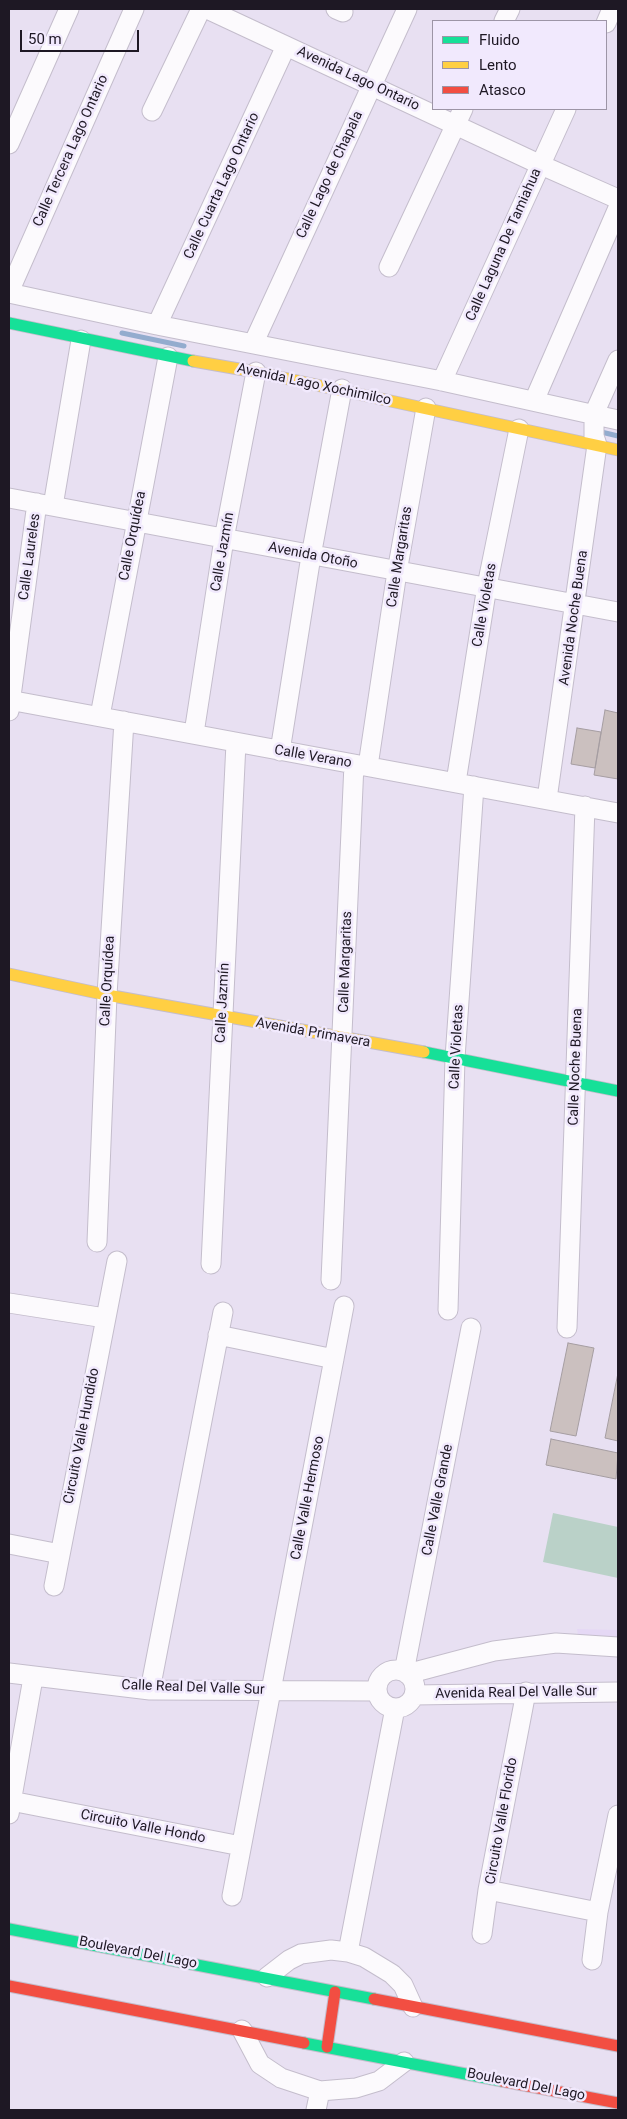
<!DOCTYPE html>
<html>
<head>
<meta charset="utf-8">
<style>
	body { margin:0 }
	#map { position:relative; width:627px; height:2119px; overflow:hidden; background:#e8e0f2; font-family:Roboto,sans-serif }
	canvas { display:block }
	.frame { position:absolute; inset:0; border:10px solid #1e1824; pointer-events:none }
	.legend { position:absolute; left:432px; top:20px; width:175px; height:90px; box-sizing:border-box; background:#f1e9fd; border:1px solid #9d95a6; margin:0; padding:6px 9px; list-style:none; font-size:15px; color:#1e1824 }
	.legend li { display:flex; align-items:center; gap:10px; height:25px }
	.legend b { width:25px; border:1px solid #9d95a6 }
	.scale { position:absolute; left:20px; top:30px; width:119px; height:22px; box-sizing:border-box; border:2px solid #1e1824; border-top:0; padding-left:6px; font-size:15px; line-height:18px; white-space:nowrap; color:#1e1824; -webkit-text-stroke:4px #f1e9fd; paint-order:stroke }
</style>
</head>
<body>
<div id="map">
<canvas width="627" height="2119"></canvas>
<div class="frame"></div>
<ul class="legend">
<li><b style="height:6px;background:#16e098"></b>Fluido</li>
<li><b style="height:6px;background:#ffcf43"></b>Lento</li>
<li><b style="height:6px;background:#f24e42"></b>Atasco</li>
</ul>
<div class="scale">50 m</div>
</div>
<script>
const ctx = document.querySelector('canvas').getContext('2d');
ctx.lineJoin = 'round';
function fill(path, color) {
  ctx.fillStyle = color;
  ctx.fill(path, 'evenodd');
}
function poly(rows) {
  const path = new Path2D();
  for (const r of rows) {
    if (r.length === 3) {
      path.moveTo(r[0] + r[2], r[1]);
      path.arc(r[0], r[1], r[2], 0, 2 * Math.PI);
      continue;
    }
    path.moveTo(r[0], r[1]);
    for (let i = 2; i < r.length; i += 2) path.lineTo(r[i], r[i + 1]);
  }
  return path;
}
function stroke(path, color, width, dash) {
  ctx.strokeStyle = color;
  ctx.lineWidth = width;
  ctx.lineCap = dash ? 'butt' : 'round';
  ctx.setLineDash(dash || []);
  ctx.stroke(path);
}
function write(font, color, halo, rows, align = 'center') {
  ctx.font = font + ' Roboto,sans-serif';
  ctx.lineWidth = 5;
  ctx.setLineDash([]);
  ctx.textBaseline = 'middle';
  ctx.strokeStyle = halo;
  ctx.fillStyle = color;
  for (const [text, x, y, turn = 0] of rows) {
    ctx.save();
    ctx.translate(x, y);
    ctx.rotate((+turn || 0) * Math.PI / 180);
    ctx.textAlign = isNaN(turn) ? turn : align;
    if (halo) ctx.strokeText(text, 0, 0);
    ctx.fillText(text, 0, 0);
    ctx.restore();
  }
}
fill(poly([
	[577,1629,618,1630,618,1656,581,1653]
]), '#e5d8f5');
fill(poly([
	[553,1513,618,1527,618,1578,543,1562]
]), '#bad1c8');
stroke(poly([
	[122,333,184,346],
	[597,431,618,436]
]), '#93acce', 5);
const building = poly([
	[605,710,618,713,618,779,594,775,605,710],
	[577,728,601,732,595,768,571,764,577,728],
	[568,1343,594,1348,576,1436,550,1431,568,1343],
	[618,1373,618,1441,605,1438,618,1373],
	[551,1439,618,1453,616,1479,546,1465,551,1439]
]);
fill(building, '#cbc0bf');
stroke(building, '#a59da1', 1);
const street = poly([
	[207,9,541,165,618,199],
	[336,9,343,12],
	[504,21,510,9],
	[606,23,612,9],
	[152,111,201,9],
	[9,144,69,9],
	[389,267,463,109],
	[9,292,134,9],
	[9,293,157,325,442,381,618,420],
	[157,325,286,46],
	[254,342,407,9],
	[442,381,566,109],
	[534,401,618,208],
	[9,498,618,612],
	[53,506,81,340],
	[9,700,618,813],
	[9,711,37,503],
	[100,716,168,357],
	[194,733,224,539,256,372],
	[280,751,311,556,342,389],
	[368,766,397,572,426,408],
	[456,782,487,586,519,429],
	[547,799,597,445,594,436,594,414,618,360],
	[97,1242,107,995,124,721],
	[211,1264,236,743],
	[331,1280,354,764],
	[9,1303,105,1318],
	[448,1310,455,1058,474,786],
	[567,1328,585,806],
	[218,1335,334,1359],
	[9,1544,60,1554],
	[54,1586,117,1261],
	[396,1689,19],
	[404,1672,471,1328],
	[9,1673,150,1690,377,1691],
	[407,1674,494,1651,556,1643,618,1647],
	[150,1690,223,1312],
	[414,1695,618,1692],
	[11,1801,241,1846],
	[9,1814,33,1678],
	[488,1890,598,1912],
	[232,1896,344,1306],
	[482,1934,488,1890,526,1692],
	[348,1952,395,1708],
	[592,1960,598,1912,618,1815],
	[267,1977,289,1960,301,1954,331,1950,348,1952,364,1957,392,1974,403,1985,413,2007],
	[242,2030,260,2064,281,2078,320,2091,356,2088,379,2081,404,2062],
	[316,2110,320,2091]
]);
const fast = poly([
	[9,323,193,361],
	[424,1052,618,1091],
	[9,1929,374,1999],
	[304,2043,502,2081]
]);
const slow = poly([
	[193,361,256,372,618,450],
	[9,974,107,995,424,1052]
]);
const jam = poly([
	[9,1986,304,2043],
	[374,1999,618,2046],
	[327,2047,335,1992],
	[502,2081,618,2103]
]);
stroke(street, '#c4bdcc', 21);
stroke(fast, '#c4bdcc', 13);
stroke(slow, '#c4bdcc', 13);
stroke(jam, '#c4bdcc', 13);
stroke(street, '#fcfafd', 19);
stroke(fast, '#16e098', 11);
stroke(slow, '#ffcf43', 11);
stroke(jam, '#f24e42', 11);
write('14px', '#1e1824', '#f1e9fd', [
	["Avenida Lago Ontario",358,79,25],
	["Calle Tercera Lago Ontario",71,151,-66],
	["Calle Lago de Chapala",330,175,-65],
	["Calle Cuarta Lago Ontario",222,186,-65],
	["Calle Laguna De Tamiahua",504,245,-66],
	["Avenida Lago Xochimilco",314,385,12],
	["Calle Orquídea",133,536,-79],
	["Calle Jazmín",223,552,-80],
	["Avenida Otoño",313,556,11],
	["Calle Laureles",30,557,-82],
	["Calle Margaritas",400,557,-81],
	["Calle Violetas",485,605,-80],
	["Avenida Noche Buena",574,618,-82],
	["Calle Verano",313,757,10],
	["Calle Margaritas",346,962,-88],
	["Calle Orquídea",108,981,-87],
	["Calle Jazmín",223,1003,-87],
	["Avenida Primavera",313,1033,10],
	["Calle Violetas",457,1047,-87],
	["Calle Noche Buena",576,1067,-88],
	["Circuito Valle Hundido",82,1436,-79],
	["Calle Valle Hermoso",308,1498,-79],
	["Calle Valle Grande",438,1500,-79],
	["Calle Real Del Valle Sur",193,1688,2],
	["Avenida Real Del Valle Sur",516,1693,-1],
	["Circuito Valle Florido",502,1821,-80],
	["Circuito Valle Hondo",143,1827,11],
	["Boulevard Del Lago",138,1953,11],
	["Boulevard Del Lago",526,2085,11]
]);
</script>
</body>
</html>
